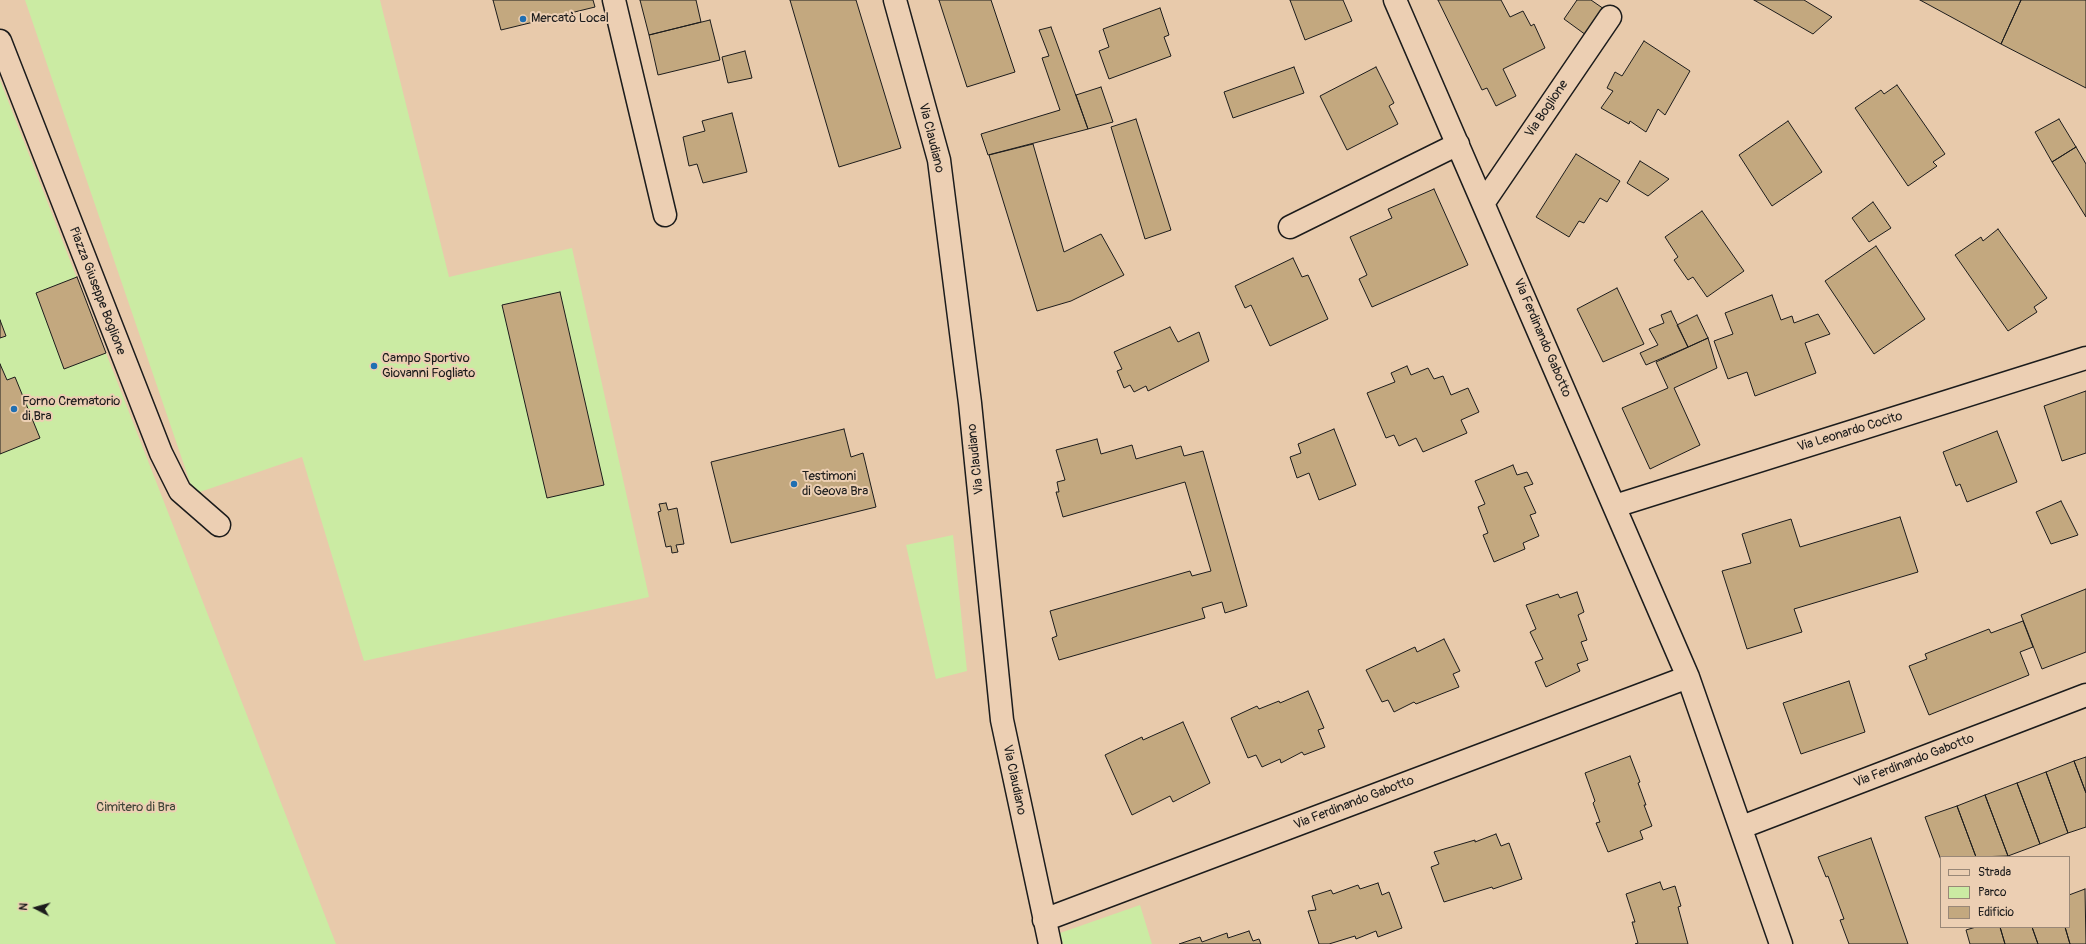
<!DOCTYPE html>
<html>
<head>
<meta charset="utf-8">
<style>
	body { margin:0 }
	#map { position:relative; width:2086px; height:944px; overflow:hidden; background:#e8caab; font-family:Pangolin,sans-serif }
	canvas { display:block }
	.legend { position:absolute; left:1940px; top:856px; width:130px; height:72px; box-sizing:border-box; background:#eccfb3; border:1px solid #998777; margin:0; padding:5px 7px; list-style:none; font-size:12px; color:#1c1c1c }
	.legend li { display:flex; align-items:center; gap:8px; height:20px }
	.legend b { width:20px; border:1px solid #998777 }
	.north { position:absolute; left:16px; top:888px; width:40px; height:40px; -webkit-text-stroke:3px #eccfb3; paint-order:stroke; rotate:276deg; font-size:11px; font-weight:700; line-height:16px; text-align:center; color:#1c1c1c }
	.north::after { content:''; display:block; margin:auto; width:14px; height:18px; background:#1c1c1c; clip-path:polygon(50% 0,100% 100%,50% 72%,0 100%) }
</style>
</head>
<body>
<div id="map">
<canvas width="2086" height="944"></canvas>
<ul class="legend">
<li><b style="height:5px;background:#eccfb3"></b>Strada</li>
<li><b style="height:11px;background:#cbeba3"></b>Parco</li>
<li><b style="height:11px;background:#c3a87f"></b>Edificio</li>
</ul>
<div class="north">N</div>
</div>
<script>
const ctx = document.querySelector('canvas').getContext('2d');
ctx.lineJoin = 'round';
function fill(path, color) {
  ctx.fillStyle = color;
  ctx.fill(path, 'evenodd');
}
function poly(rows) {
  const path = new Path2D();
  for (const r of rows) {
    path.moveTo(r[0], r[1]);
    for (let i = 2; i < r.length; i += 2) path.lineTo(r[i], r[i + 1]);
  }
  return path;
}
function stroke(path, color, width, dash) {
  ctx.strokeStyle = color;
  ctx.lineWidth = width;
  ctx.lineCap = dash ? 'butt' : 'round';
  ctx.setLineDash(dash || []);
  ctx.stroke(path);
}
function write(font, color, halo, rows, align = 'center') {
  ctx.font = font + ' Pangolin,sans-serif';
  ctx.lineWidth = 4;
  ctx.setLineDash([]);
  ctx.textBaseline = 'middle';
  ctx.strokeStyle = halo;
  ctx.fillStyle = color;
  for (const [text, x, y, turn = 0] of rows) {
    ctx.save();
    ctx.translate(x, y);
    ctx.rotate((+turn || 0) * Math.PI / 180);
    ctx.textAlign = isNaN(turn) ? turn : align;
    if (halo) ctx.strokeText(text, 0, 0);
    ctx.fillText(text, 0, 0);
    ctx.restore();
  }
}
fill(poly([
	[25,0,380,0,449,277,572,248,649,597,364,661,302,457,194,494],
	[0,80,106,353,336,944,0,944],
	[953,535,967,671,936,679,906,545],
	[1140,905,1152,944,1063,944,1060,933]
]), '#cbeba3');
const building = poly([
	[493,0,593,0,595,7,501,30,493,0],
	[640,0,696,0,701,22,649,35,640,0],
	[790,0,856,0,901,148,839,167,790,0],
	[939,0,991,0,1015,72,967,87,939,0],
	[1290,0,1343,0,1352,21,1305,40,1290,0],
	[1438,0,1501,0,1510,17,1523,11,1531,26,1534,24,1545,48,1503,69,1516,96,1496,106,1487,88,1482,90,1438,0],
	[1577,0,1591,0,1604,9,1586,35,1564,19,1577,0],
	[1754,0,1804,0,1832,17,1813,34,1754,0],
	[1920,0,2021,0,2001,44,1920,0],
	[2021,0,2086,0,2086,88,2001,44,2021,0],
	[1160,8,1169,35,1164,37,1171,56,1109,79,1099,51,1109,47,1103,29,1160,8],
	[710,20,720,60,658,75,649,35,710,20],
	[1051,27,1088,129,988,155,981,134,1060,110,1042,58,1049,56,1039,30,1051,27],
	[1644,41,1690,71,1665,115,1658,109,1646,132,1630,121,1629,124,1601,108,1613,91,1607,88,1615,72,1622,76,1644,41],
	[745,51,752,78,728,83,722,57,745,51],
	[1294,67,1304,93,1233,118,1224,92,1294,67],
	[1376,67,1394,103,1389,106,1398,124,1347,150,1320,96,1376,67],
	[1897,85,1945,154,1933,162,1937,166,1908,186,1855,108,1881,90,1884,94,1897,85],
	[1101,87,1113,122,1088,129,1076,95,1101,87],
	[732,113,747,172,703,183,697,164,689,166,683,137,705,131,702,121,732,113],
	[1136,119,1171,230,1145,239,1111,127,1136,119],
	[2059,119,2076,147,2052,162,2035,132,2059,119],
	[1788,121,1822,172,1772,206,1739,155,1788,121],
	[1033,144,1064,252,1101,234,1124,275,1071,301,1037,311,989,155,1033,144],
	[2076,147,2086,164,2086,217,2052,162,2076,147],
	[1576,154,1620,181,1607,202,1600,198,1584,223,1579,221,1569,237,1536,217,1576,154],
	[1640,161,1669,179,1648,196,1627,183,1640,161],
	[1434,189,1468,265,1372,307,1359,279,1367,275,1350,237,1392,218,1388,209,1434,189],
	[1873,202,1891,228,1869,242,1852,218,1873,202],
	[1702,211,1744,271,1707,297,1693,277,1688,280,1674,260,1678,257,1665,237,1702,211],
	[1998,229,2047,298,2034,307,2037,312,2008,331,1955,255,1981,237,1983,241,1998,229],
	[1876,246,1925,319,1874,354,1825,281,1876,246],
	[1293,258,1302,277,1308,275,1328,319,1270,346,1251,305,1245,308,1235,286,1293,258],
	[77,277,106,353,64,369,36,293,77,277],
	[1617,288,1644,344,1603,362,1577,309,1617,288],
	[560,292,604,485,547,498,502,305,560,292],
	[1772,295,1781,320,1792,316,1794,323,1818,314,1830,334,1805,343,1816,373,1755,396,1747,372,1728,379,1714,341,1733,334,1725,313,1772,295],
	[1671,311,1688,347,1646,365,1640,353,1658,345,1649,329,1664,323,1661,315,1671,311],
	[1697,315,1708,338,1688,347,1677,325,1697,315],
	[0,320,6,336,0,338,0,320],
	[1170,327,1178,342,1199,332,1209,361,1148,391,1146,386,1134,392,1130,385,1124,388,1117,371,1122,369,1114,352,1170,327],
	[1708,338,1717,368,1674,388,1700,445,1650,469,1622,408,1668,388,1656,362,1708,338],
	[0,364,7,380,15,377,40,438,0,454,0,364],
	[1407,366,1411,375,1428,368,1434,379,1443,376,1451,395,1468,388,1479,412,1461,420,1467,433,1423,452,1416,438,1399,446,1394,435,1386,438,1367,393,1395,382,1391,373,1407,366],
	[2086,391,2086,453,2062,461,2044,406,2086,391],
	[844,429,851,457,863,453,876,507,731,543,711,462,844,429],
	[1334,429,1356,485,1319,500,1309,473,1297,478,1290,457,1301,453,1298,444,1334,429],
	[1997,431,2017,482,1967,502,1960,484,1956,486,1943,452,1997,431],
	[1097,439,1101,454,1132,445,1136,459,1181,446,1184,456,1203,451,1247,606,1225,613,1222,602,1202,608,1205,618,1059,660,1052,638,1057,636,1050,611,1190,571,1192,576,1211,571,1185,482,1063,517,1056,492,1059,492,1057,482,1065,480,1056,450,1097,439],
	[1513,465,1517,475,1527,472,1533,484,1524,487,1536,513,1530,515,1539,536,1523,543,1525,549,1494,562,1483,535,1488,533,1478,507,1485,504,1475,481,1513,465],
	[2061,501,2078,535,2051,544,2036,512,2061,501],
	[666,503,668,510,677,508,684,544,676,545,678,552,672,553,671,546,666,547,658,512,661,511,659,504,666,503],
	[1900,517,1918,572,1794,609,1802,632,1747,649,1722,571,1751,563,1742,534,1791,519,1800,547,1900,517],
	[2086,589,2086,652,2042,669,2021,615,2086,589],
	[1577,592,1584,612,1578,615,1587,640,1581,642,1588,660,1577,664,1580,671,1546,687,1535,662,1543,659,1530,632,1536,629,1526,605,1558,594,1560,598,1577,592],
	[2023,621,2033,647,2020,652,2029,675,1929,715,1909,666,1927,659,1925,654,1989,629,1991,633,2023,621],
	[1444,639,1460,671,1453,674,1459,687,1416,704,1414,702,1394,712,1388,700,1382,702,1366,670,1415,647,1417,652,1444,639],
	[1849,681,1865,732,1801,754,1783,703,1849,681],
	[1308,691,1324,728,1318,730,1325,747,1304,755,1302,752,1281,763,1280,759,1262,767,1256,755,1248,758,1231,718,1257,706,1259,709,1279,701,1280,703,1308,691],
	[1183,722,1210,783,1173,802,1170,796,1132,815,1105,755,1142,737,1143,740,1183,722],
	[1630,756,1640,782,1638,783,1646,805,1644,805,1652,826,1640,831,1643,839,1608,852,1596,823,1600,822,1593,803,1595,801,1585,773,1630,756],
	[2086,757,2086,793,2074,761,2086,757],
	[2074,761,2086,793,2086,827,2068,833,2046,772,2074,761],
	[2046,772,2068,833,2040,844,2017,783,2046,772],
	[2017,783,2040,844,2008,856,1985,795,2017,783],
	[1985,795,2008,856,1976,857,1957,806,1985,795],
	[1957,806,1976,857,1941,857,1941,860,1925,817,1957,806],
	[1496,834,1501,846,1509,843,1522,879,1493,889,1492,887,1444,902,1431,867,1439,864,1434,852,1475,840,1475,842,1496,834],
	[1871,838,1908,944,1849,944,1840,920,1844,919,1828,876,1826,877,1818,857,1871,838],
	[1660,882,1663,890,1675,886,1681,906,1678,907,1688,944,1635,944,1638,943,1632,922,1635,922,1626,894,1660,882],
	[1378,883,1382,895,1389,892,1402,928,1378,937,1376,931,1356,939,1355,936,1329,944,1319,944,1308,911,1316,910,1312,896,1331,890,1333,894,1358,885,1360,889,1378,883],
	[2085,889,2086,944,2070,944,2065,927,2069,927,2069,895,2085,889],
	[1976,927,2000,927,2005,944,1970,944,1966,930,1976,927],
	[2000,927,2032,927,2038,944,2005,944,2000,927],
	[2032,927,2065,927,2070,944,2038,944,2032,927],
	[1249,931,1253,941,1259,939,1261,944,1179,944,1200,937,1202,942,1227,933,1228,938,1249,931]
]);
fill(building, '#c3a87f');
stroke(building, '#1c1c1c', 1);
const minor = poly([
	[614,0,665,215],
	[895,0,939,160,970,403,1002,720,1050,944],
	[1395,0,1688,677,1781,944],
	[0,41,161,453,180,491,219,525],
	[1484,202,1610,17],
	[1290,227,1458,144],
	[1615,506,2086,358],
	[1742,827,2086,695],
	[1044,920,1688,677]
]);
stroke(minor, '#1c1c1c', 25);
stroke(minor, '#eccfb3', 22);
for (const [x, y, r, color] of [
	[523,19,4,"#1f6fb2"],
	[374,366,4,"#1f6fb2"],
	[14,409,4,"#1f6fb2"],
	[794,484,4,"#1f6fb2"]
]) {
  const dot = new Path2D();
  dot.arc(x, y, r, 0, 2 * Math.PI);
  ctx.fillStyle = color;
  ctx.fill(dot);
  stroke(dot, '#eccfb3', 1.5);
}
write('13px', '#1c1c1c', '#eccfb3', [
	["Mercatò Local",531,19],
	["Campo Sportivo",382,359],
	["Giovanni Fogliato",382,374],
	["Forno Crematorio",22,402],
	["di Bra",22,417],
	["Testimoni",802,477],
	["di Geova Bra",802,492]
], 'left');
write('13px', '#1c1c1c', '#eccfb3', [
	["Via Boglione",1547,109,-56],
	["Via Claudiano",931,138,76],
	["Piazza Giuseppe Boglione",97,291,69],
	["Via Ferdinando Gabotto",1542,338,67],
	["Via Leonardo Cocito",1850,432,-17],
	["Via Claudiano",976,459,-96],
	["Via Ferdinando Gabotto",1914,761,-21],
	["Via Claudiano",1014,780,78],
	["Via Ferdinando Gabotto",1354,803,-21]
]);
write('13px', '#3f4537', '#eccfb3', [
	["Cimitero di Bra",136,808]
]);
</script>
</body>
</html>
